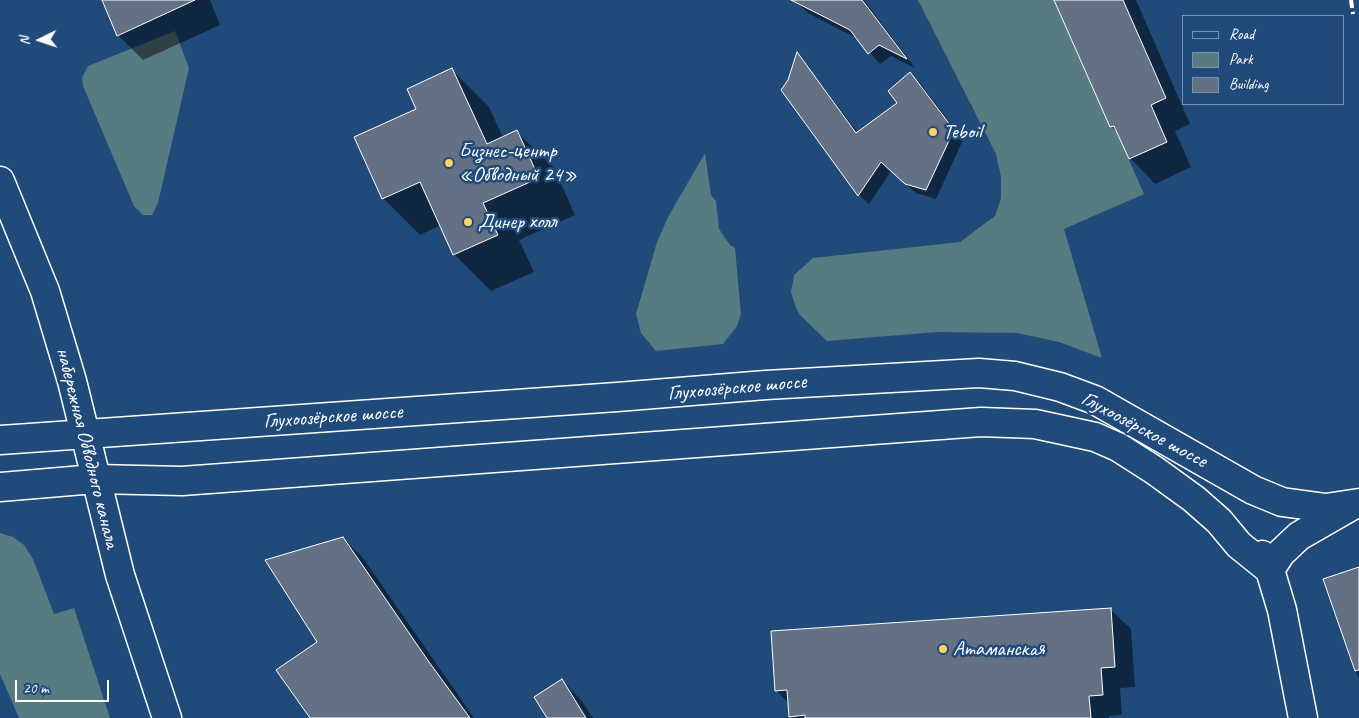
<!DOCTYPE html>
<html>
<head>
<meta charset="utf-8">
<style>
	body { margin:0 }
	#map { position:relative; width:1359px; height:718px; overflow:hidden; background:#1f4a7a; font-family:Caveat,sans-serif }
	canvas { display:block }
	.legend { position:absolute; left:1182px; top:15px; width:162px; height:90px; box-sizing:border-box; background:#1f4a7a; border:1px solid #7992af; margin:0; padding:6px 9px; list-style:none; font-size:15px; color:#fff }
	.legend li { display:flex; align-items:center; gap:10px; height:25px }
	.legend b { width:25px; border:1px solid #7992af }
	.north { position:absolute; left:15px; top:15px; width:50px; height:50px; -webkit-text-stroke:4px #1f4a7a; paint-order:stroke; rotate:266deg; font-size:14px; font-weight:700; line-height:20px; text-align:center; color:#fff }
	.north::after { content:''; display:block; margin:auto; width:18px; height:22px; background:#fff; clip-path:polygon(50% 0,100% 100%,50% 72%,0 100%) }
	.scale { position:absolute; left:15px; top:680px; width:94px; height:22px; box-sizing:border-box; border:2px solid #fff; border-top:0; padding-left:6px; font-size:15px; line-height:18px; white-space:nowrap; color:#fff; -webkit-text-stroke:4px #1f4a7a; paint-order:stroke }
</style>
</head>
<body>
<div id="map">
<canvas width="1359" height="718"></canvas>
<ul class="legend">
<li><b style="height:6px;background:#1f4a7a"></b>Road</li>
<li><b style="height:14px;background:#567b81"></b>Park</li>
<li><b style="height:14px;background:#647083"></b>Building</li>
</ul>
<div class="north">N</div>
<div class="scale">20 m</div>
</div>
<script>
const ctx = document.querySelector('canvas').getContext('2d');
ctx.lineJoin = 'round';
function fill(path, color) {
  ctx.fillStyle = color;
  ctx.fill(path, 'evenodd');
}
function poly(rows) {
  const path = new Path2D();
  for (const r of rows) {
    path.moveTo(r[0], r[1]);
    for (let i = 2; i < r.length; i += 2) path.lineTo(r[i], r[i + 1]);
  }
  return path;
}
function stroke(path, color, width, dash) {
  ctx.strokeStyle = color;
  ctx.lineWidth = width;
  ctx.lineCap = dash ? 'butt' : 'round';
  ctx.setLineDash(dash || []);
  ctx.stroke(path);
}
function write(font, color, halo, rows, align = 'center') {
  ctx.font = font + ' Caveat,sans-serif';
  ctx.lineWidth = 5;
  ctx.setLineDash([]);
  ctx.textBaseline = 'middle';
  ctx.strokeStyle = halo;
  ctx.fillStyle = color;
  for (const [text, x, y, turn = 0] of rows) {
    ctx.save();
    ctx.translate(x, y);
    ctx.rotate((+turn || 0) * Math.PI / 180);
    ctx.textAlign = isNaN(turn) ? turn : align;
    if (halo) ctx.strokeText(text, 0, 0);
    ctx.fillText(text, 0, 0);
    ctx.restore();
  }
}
fill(poly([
	[918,0,1054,0,1110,127,1114,126,1144,194,1064,229,1102,358,1059,342,1017,333,937,332,827,341,800,315,796,308,791,292,794,275,813,258,960,242,995,216,1001,198,1001,177,996,154],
	[175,31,189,68,158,203,152,215,143,215,134,206,83,86,82,78,88,66],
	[705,153,711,195,716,201,719,229,730,245,735,248,741,314,737,326,723,344,656,351,641,333,636,314,657,242,668,217],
	[0,533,13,537,24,545,33,559,54,614,74,608,110,718,19,718,0,674]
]), '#567b81');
fill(poly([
	[103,0,210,0,220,25,143,60,118,35],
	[797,0,864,0,915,68,891,56,880,64,858,39,808,13,796,2],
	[1056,0,1136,0,1190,124,1175,131,1191,167,1155,184,1130,158,1119,134,1111,126],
	[798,54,858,133,899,103,910,74,920,83,963,140,936,199,916,193,891,171,869,204,859,195,782,90,789,80],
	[452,70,489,107,503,138,517,132,554,168,575,215,519,240,534,272,491,291,454,254,441,225,420,235,383,198,417,110],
	[343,538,363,558,474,718,312,718,319,642],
	[1359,568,1359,680,1325,580],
	[1110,609,1131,629,1135,687,1120,688,1122,715,1109,716,1109,718,792,718,789,704,776,690],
	[562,680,582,701,593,718,549,718]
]), '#0007');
const building = poly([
	[102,0,195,0,117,36,102,0],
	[791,0,862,0,907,59,879,45,868,54,850,30,791,0],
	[1054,0,1123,0,1166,98,1151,105,1167,142,1129,159,1114,126,1110,127,1054,0],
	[797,52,856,133,897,103,888,91,910,72,954,130,926,190,905,184,881,162,858,196,781,90,788,80,797,52],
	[452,68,487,144,517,130,539,178,483,203,498,235,453,255,420,182,382,199,354,137,416,109,407,89,452,68],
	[343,537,429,662,470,718,310,718,276,670,317,642,265,560,343,537],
	[1359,567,1359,670,1355,671,1323,579,1359,567],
	[1111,608,1115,667,1101,668,1103,695,1089,696,1091,718,805,718,805,715,789,717,787,690,775,691,771,631,1111,608],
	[562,679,586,718,547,718,534,697,562,679]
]);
fill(building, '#647083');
stroke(building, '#fff', 1);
const street = poly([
	[95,479,182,481,981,422,1035,424,1095,437,1118,447,1154,470,1194,499,1219,521,1239,545,1270,570],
	[1262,555,1270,570,1282,610,1303,718],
	[1270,570,1281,553,1299,536,1353,505]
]);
const secondary = poly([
	[0,181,45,291,72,381,120,575,167,718],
	[0,440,617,397,766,385,979,373,1015,376,1060,387,1095,400,1253,490,1282,502,1326,508,1359,503],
	[0,487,95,479]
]);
stroke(street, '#fff', 31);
stroke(secondary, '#fff', 31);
stroke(street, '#1f4a7a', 28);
stroke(secondary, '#1f4a7a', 28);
stroke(poly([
	[1351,0,1353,14]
]), '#fff', 4, [8, 4]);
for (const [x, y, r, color] of [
	[933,132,5,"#ffd166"],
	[449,163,5,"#ffd166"],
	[468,222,5,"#ffd166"],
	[943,649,5,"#ffd166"]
]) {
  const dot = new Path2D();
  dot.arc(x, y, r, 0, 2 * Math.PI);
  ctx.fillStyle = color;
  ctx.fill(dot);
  stroke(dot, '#1f4a7a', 2);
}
write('21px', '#fff', '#1f4a7a', [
	["Teboil",943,132],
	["Бизнес-центр",459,151],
	["«Обводный 24»",459,175],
	["Динер холл",478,222],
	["Атаманская",953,649]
], 'left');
write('21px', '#fff', '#1f4a7a', [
	["Глухоозёрское шоссе",737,388,-5],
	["Глухоозёрское шоссе",333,417,-4],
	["Глухоозёрское шоссе",1144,430,28],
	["набережная Обводного канала",87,448,76]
]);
</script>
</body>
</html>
